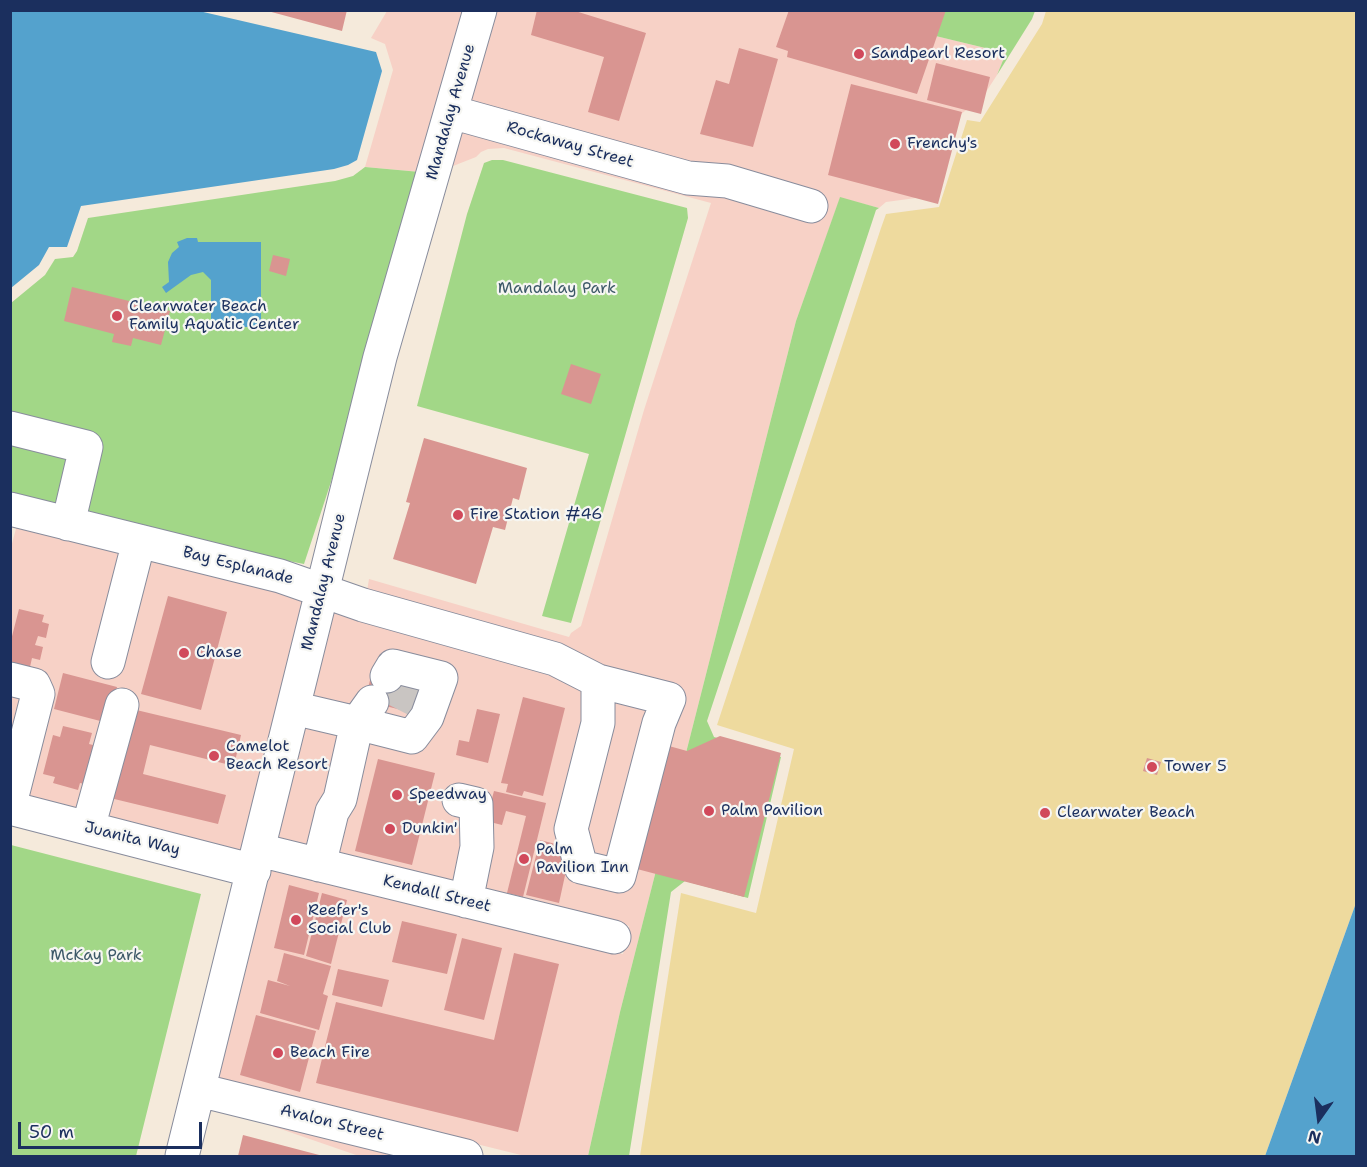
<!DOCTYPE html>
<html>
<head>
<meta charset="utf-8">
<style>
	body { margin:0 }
	#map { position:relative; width:1367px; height:1167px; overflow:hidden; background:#f5eadb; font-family:"Shantell Sans",sans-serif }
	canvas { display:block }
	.frame { position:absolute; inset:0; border:12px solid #1b2f5e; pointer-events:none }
	.north { position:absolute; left:1289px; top:1089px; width:60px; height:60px; -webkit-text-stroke:4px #f6f6f2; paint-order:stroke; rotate:194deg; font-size:16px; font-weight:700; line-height:24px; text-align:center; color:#1b2f5e }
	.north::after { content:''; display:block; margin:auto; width:21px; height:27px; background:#1b2f5e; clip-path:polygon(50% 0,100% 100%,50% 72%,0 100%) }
	.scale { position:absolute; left:18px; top:1122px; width:184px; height:27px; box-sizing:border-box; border:3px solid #1b2f5e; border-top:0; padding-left:8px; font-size:18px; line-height:21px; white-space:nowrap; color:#1b2f5e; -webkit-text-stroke:4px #f6f6f2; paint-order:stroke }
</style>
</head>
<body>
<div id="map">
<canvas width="1367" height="1167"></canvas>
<div class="frame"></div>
<div class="north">N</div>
<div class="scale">50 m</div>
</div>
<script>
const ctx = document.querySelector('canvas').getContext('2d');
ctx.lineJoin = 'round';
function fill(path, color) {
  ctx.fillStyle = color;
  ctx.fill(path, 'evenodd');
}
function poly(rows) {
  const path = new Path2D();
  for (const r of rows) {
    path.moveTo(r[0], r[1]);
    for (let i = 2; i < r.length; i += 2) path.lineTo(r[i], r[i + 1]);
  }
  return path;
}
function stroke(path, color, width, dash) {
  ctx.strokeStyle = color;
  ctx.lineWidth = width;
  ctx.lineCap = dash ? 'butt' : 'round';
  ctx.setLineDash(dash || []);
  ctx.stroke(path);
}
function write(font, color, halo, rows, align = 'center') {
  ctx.font = font + ' "Shantell Sans",sans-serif';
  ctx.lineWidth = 4.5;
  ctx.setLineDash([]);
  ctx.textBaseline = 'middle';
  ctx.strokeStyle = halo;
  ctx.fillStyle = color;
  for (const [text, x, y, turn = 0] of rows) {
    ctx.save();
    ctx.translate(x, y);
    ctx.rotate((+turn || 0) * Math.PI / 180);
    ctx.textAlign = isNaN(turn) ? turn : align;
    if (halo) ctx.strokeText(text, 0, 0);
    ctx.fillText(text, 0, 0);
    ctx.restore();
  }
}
fill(poly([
	[387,11,467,11,420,172,365,167,393,70,385,44,371,38],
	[493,11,921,11,915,31,1006,53,997,75,975,109,969,108,957,117,931,196,886,202,879,208,840,198,796,321,620,1012,588,1156,525,1156,214,1079,268,867,623,954,629,926,275,839,331,608,360,619,550,672,603,700,616,675,559,645,367,591,369,579,569,637,571,633,581,626,644,410,711,203,504,148,488,149,481,152,476,157,448,168,460,129,697,195,704,168,467,102],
	[17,525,307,599,245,854,11,793,10,551],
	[240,1115,406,1156,359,1156]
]), '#f7d1c6');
fill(poly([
	[921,11,1035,11,1032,19,997,75,1006,53,915,31],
	[492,160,503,160,687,208,688,218,571,623,542,616,589,454,417,406,467,214,484,163],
	[365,167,420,172,350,424,304,564,252,554,11,494,11,303,45,275,55,259,73,257,77,251,88,218,335,181,353,176],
	[840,197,879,208,876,210,707,721,714,737,781,757,748,898,685,881,671,892,629,1156,588,1156,620,1012,796,321],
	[11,845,201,894,136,1156,11,1156]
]), '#a2d787');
fill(poly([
	[1046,11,1356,11,1356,903,1265,1156,640,1156,681,893,756,913,794,749,717,725,881,228,886,214,939,207,967,120,980,122,1042,24]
]), '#eeda9e');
fill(poly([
	[11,10,199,11,376,52,382,71,357,160,348,165,334,169,81,206,67,247,49,247,39,265,11,288],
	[187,238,197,238,198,242,261,242,261,327,211,327,211,280,203,272,191,275,166,293,162,287,169,282,168,262,172,253,179,247,177,242],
	[1356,903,1356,1156,1265,1156]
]), '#54a2cd');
fill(poly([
	[264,10,347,10,342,31],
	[537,10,572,10,646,33,619,121,588,112,604,57,531,35],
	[789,10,946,10,917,94,787,57,788,51,776,47],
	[739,48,778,59,753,147,700,134,716,80,729,84],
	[936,63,990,77,981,114,927,100],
	[851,84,962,112,938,204,828,175],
	[273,255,290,259,286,276,269,271],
	[72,287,170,311,161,345,133,338,131,346,112,342,114,334,64,321],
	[571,364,601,374,591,404,561,394],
	[424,438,527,468,519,500,513,498,505,530,493,527,476,584,393,559,410,503,406,502],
	[168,596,227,612,201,710,141,694],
	[19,609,44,615,42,622,49,624,46,638,38,636,35,645,43,647,40,660,32,658,30,667,10,662,10,644],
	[372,672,425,685,418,714,365,701],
	[63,673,117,687,108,723,54,709],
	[523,697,565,708,543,796,524,791,522,796,506,792,508,784,501,783],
	[128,708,241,735,234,766,150,745,143,774,226,795,218,824,106,797],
	[477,709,500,714,488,763,456,755,459,740,469,742],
	[63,726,92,733,89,744,101,747,92,786,80,783,78,790,53,783,55,777,43,774,53,735,60,737],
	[720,736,781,753,744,897,637,869,669,746,687,751],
	[1147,758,1161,762,1157,775,1143,771],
	[378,759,435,773,412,865,355,851],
	[494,791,546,803,523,897,507,893,526,816,506,811,502,825,486,821],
	[540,840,571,848,559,903,526,895],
	[289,885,319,893,304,955,274,948],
	[322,893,347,900,331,964,306,956],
	[402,921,457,934,447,974,392,962],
	[462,938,502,948,484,1020,444,1010],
	[284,953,331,966,323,994,328,996,319,1030,260,1013,268,980,290,986,277,981],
	[514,953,559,964,518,1132,316,1083,336,1002,494,1040],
	[338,969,389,980,382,1007,332,995],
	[256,1015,316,1031,300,1092,240,1075],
	[243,1135,323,1156,238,1156]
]), '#d99591');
stroke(poly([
	[397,709,411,682]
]), '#c9c5c2', 33, [33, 16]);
const minor = poly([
	[451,112,688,178,727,181,811,206],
	[10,428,86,447,68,524],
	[10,509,280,576,363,605,555,659,598,681,669,699,659,723,619,876,581,867,571,829,598,723,598,681],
	[108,662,139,541],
	[10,679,34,685,38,694,10,804],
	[372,702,357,723,412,737,427,717,441,678,393,666,387,676],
	[293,708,357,723,340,799,332,812,319,865],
	[459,800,476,804,477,847,466,901],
	[10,808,254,871],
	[88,828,122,705],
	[259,850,614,937],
	[199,1090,466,1156],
	[182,1156,380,357,480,10]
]);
stroke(minor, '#888c9c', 35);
stroke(minor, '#fff', 33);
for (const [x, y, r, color] of [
	[859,54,6,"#d1495b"],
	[895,144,6,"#d1495b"],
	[117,316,6,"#d1495b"],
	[458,515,6,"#d1495b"],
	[184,653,6,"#d1495b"],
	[214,756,6,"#d1495b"],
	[1152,767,6,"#d1495b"],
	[397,795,6,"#d1495b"],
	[709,811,6,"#d1495b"],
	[1045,813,6,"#d1495b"],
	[390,829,6,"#d1495b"],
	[524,859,6,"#d1495b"],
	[296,920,6,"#d1495b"],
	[278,1053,6,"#d1495b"]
]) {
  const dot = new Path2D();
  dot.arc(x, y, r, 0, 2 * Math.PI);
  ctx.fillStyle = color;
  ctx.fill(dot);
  stroke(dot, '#f6f6f2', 2);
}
write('16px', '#1b2f5e', '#f6f6f2', [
	["Sandpearl Resort",871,54],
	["Frenchy's",907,144],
	["Clearwater Beach",129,307],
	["Family Aquatic Center",129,325],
	["Fire Station #46",470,515],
	["Chase",196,653],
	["Camelot",226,747],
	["Beach Resort",226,765],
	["Tower 5",1164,767],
	["Speedway",409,795],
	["Palm Pavilion",721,811],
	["Clearwater Beach",1057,813],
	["Dunkin'",402,829],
	["Palm",536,850],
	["Pavilion Inn",536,868],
	["Reefer's",308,911],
	["Social Club",308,929],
	["Beach Fire",290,1053]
], 'left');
write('16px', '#1b2f5e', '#f6f6f2', [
	["Mandalay Avenue",451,112,-74],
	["Rockaway Street",570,145,16],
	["Bay Esplanade",238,566,14],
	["Mandalay Avenue",324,582,-76],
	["Juanita Way",132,839,14],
	["Kendall Street",437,894,14],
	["Avalon Street",332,1123,14]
]);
write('16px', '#3d5968', '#f6f6f2', [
	["Mandalay Park",557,289],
	["McKay Park",96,956]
]);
</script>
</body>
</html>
